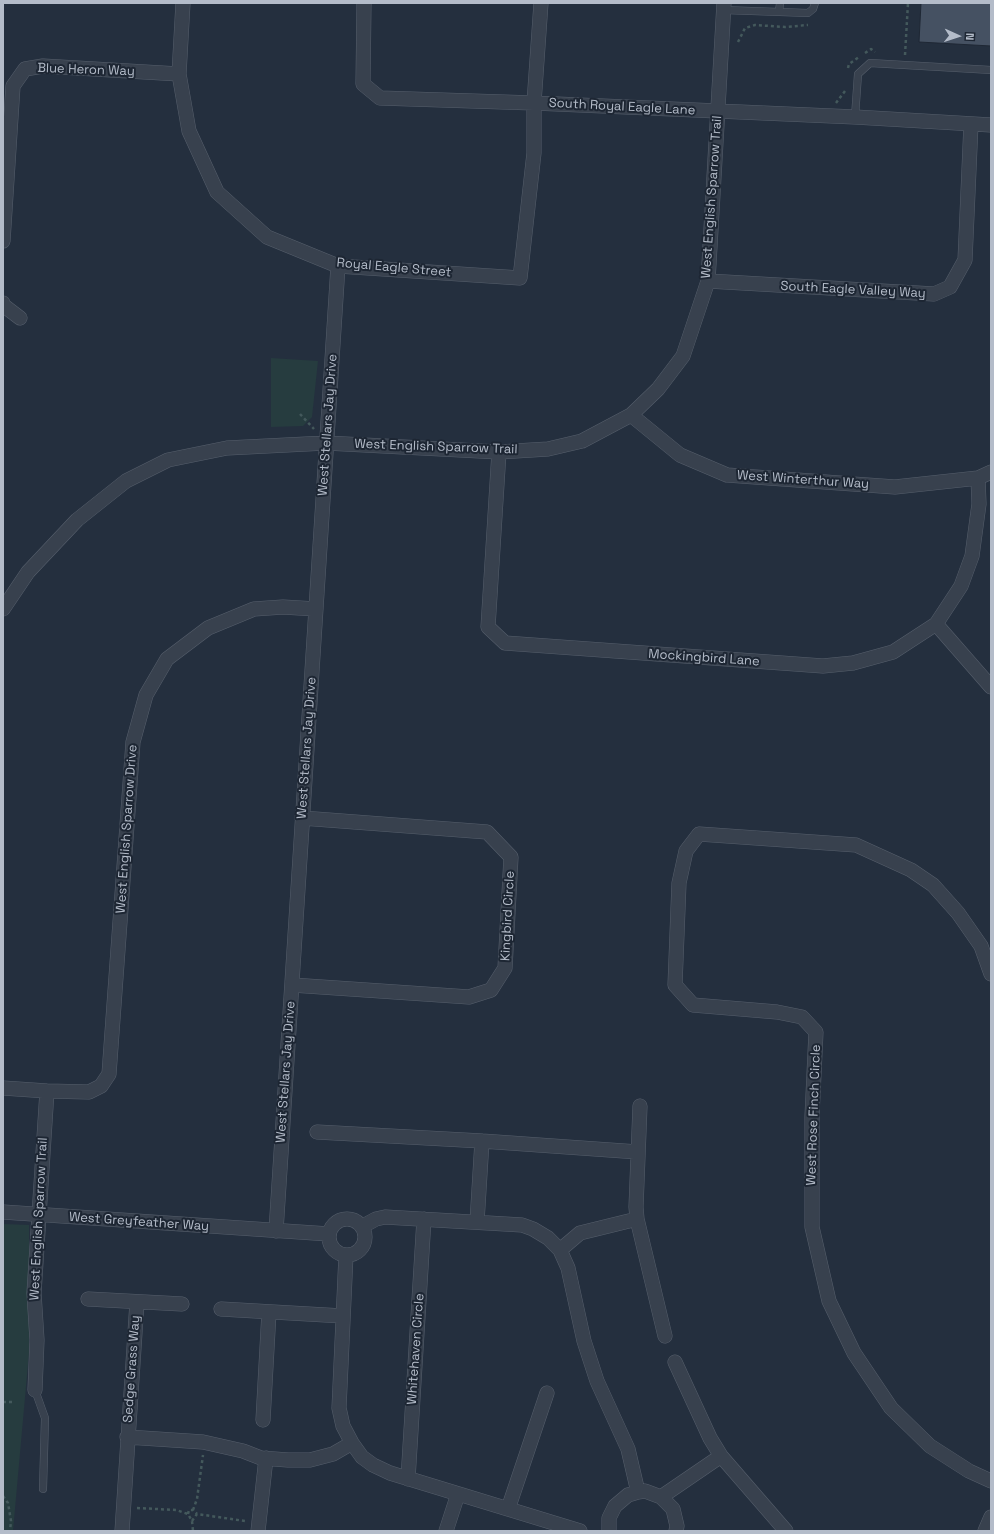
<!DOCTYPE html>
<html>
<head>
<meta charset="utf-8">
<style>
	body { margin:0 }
	#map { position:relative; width:994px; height:1534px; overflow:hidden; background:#242f3e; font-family:"Space Grotesk",sans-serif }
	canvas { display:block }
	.frame { position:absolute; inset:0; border:4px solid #b4bcc9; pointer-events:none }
	.north { position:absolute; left:938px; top:16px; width:40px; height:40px; -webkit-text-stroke:3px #1d2633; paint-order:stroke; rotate:93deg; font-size:11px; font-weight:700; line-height:16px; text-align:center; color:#b4bcc9 }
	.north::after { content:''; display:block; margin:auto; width:14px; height:18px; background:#b4bcc9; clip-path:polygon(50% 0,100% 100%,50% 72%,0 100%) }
</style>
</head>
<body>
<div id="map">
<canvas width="994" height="1534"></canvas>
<div class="frame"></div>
<div class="north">N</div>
</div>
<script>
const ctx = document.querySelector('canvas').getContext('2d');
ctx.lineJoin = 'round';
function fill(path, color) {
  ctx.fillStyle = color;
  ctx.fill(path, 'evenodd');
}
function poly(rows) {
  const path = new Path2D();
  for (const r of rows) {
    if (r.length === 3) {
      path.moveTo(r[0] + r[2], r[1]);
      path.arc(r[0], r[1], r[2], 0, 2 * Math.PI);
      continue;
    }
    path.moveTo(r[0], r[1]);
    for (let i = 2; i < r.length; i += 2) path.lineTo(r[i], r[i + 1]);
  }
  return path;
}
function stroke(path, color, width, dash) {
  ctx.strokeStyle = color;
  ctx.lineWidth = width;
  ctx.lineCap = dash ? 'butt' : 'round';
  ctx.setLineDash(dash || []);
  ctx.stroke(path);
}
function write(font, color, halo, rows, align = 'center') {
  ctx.font = font + ' "Space Grotesk",sans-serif';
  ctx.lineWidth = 4;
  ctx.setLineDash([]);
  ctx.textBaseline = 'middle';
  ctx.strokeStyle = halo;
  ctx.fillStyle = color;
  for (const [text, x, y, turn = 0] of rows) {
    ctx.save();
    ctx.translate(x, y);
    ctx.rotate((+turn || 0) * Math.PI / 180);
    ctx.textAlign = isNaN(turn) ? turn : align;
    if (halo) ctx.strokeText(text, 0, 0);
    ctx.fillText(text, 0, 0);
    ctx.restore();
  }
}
fill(poly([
	[271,358,318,361,312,417,303,426,271,427],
	[3,1224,29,1225,29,1353,13,1531,3,1531]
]), '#263c3f');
const building = poly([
	[921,3,991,3,991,46,919,42,921,3]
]);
fill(building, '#455162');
stroke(building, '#1f2835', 1);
const service = poly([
	[723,10,808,13,813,9,815,3],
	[779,12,780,3],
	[855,117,858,74,870,63,991,70],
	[35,1390,45,1418,43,1489]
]);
const minor = poly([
	[183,3,179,74,189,131,217,192,267,237,338,266,520,278,534,153,534,103,541,3],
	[364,3,363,84,380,98,534,103,855,117,991,125],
	[3,241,13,86,25,69,43,66,179,74],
	[708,281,934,294,950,287,965,260,971,124],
	[3,303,3,305,20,318],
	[631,415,680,455,727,475,895,487,978,478,991,472],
	[499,452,488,627,505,643,823,666,853,663,893,652,936,624,961,586,972,556,979,504,978,478],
	[3,609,28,572,77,520,126,481,168,460,227,448,326,443,499,452,548,449,582,441,631,415,658,389,683,356,708,281,724,3],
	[936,624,991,687],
	[991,974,981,946,958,913,933,885,911,870,856,845,699,834,686,851,679,883,675,985,693,1005,777,1012,802,1017,816,1032,812,1116,812,1227,829,1301,854,1353,891,1408,930,1446,969,1471,991,1481],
	[292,985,469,997,491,990,505,968,511,857,487,832,302,818],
	[3,1088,47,1091,89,1092,101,1086,109,1074,133,742,146,695,167,659,208,628,254,609,283,607,316,609],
	[640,1106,636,1207,637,1219,665,1336],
	[317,1132,482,1141,638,1152],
	[3,1212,329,1234],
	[347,1237,18],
	[477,1222,482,1141],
	[363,1226,376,1219,385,1217,522,1225,533,1229,548,1238,560,1250,568,1268,584,1341,597,1381,628,1449,638,1492],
	[276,1231,338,266],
	[560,1250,580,1233,637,1219],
	[346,1255,339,1408,343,1426,352,1443,362,1457,373,1465,390,1473,580,1531],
	[88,1299,182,1304],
	[221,1309,343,1316],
	[675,1362,710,1438,721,1456,786,1531],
	[35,1390,37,1340,34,1293,47,1091],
	[263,1420,269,1312],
	[127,1437,203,1442,243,1451,261,1458,288,1460,310,1460,333,1454,352,1443],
	[408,1479,424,1219],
	[661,1497,721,1456],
	[508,1509,547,1393],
	[122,1531,137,1302],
	[258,1531,266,1458],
	[446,1531,458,1494],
	[609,1531,609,1518,615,1506,628,1495,638,1492,645,1491,661,1497,673,1509,677,1526,676,1531],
	[985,1531,991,1517]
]);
stroke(service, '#565f6c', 8);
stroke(minor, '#565f6c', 15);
stroke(poly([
	[738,42,745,28,755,25,785,27,808,25],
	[865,53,871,49,875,52],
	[905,55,908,3],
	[848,68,849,64,859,57],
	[836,103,845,91],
	[300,414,314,429],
	[3,1402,12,1402],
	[3,1496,8,1503,11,1521,10,1531],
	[137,1508,176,1510,188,1514,192,1521,193,1531],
	[193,1510,197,1499,203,1455],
	[188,1514,189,1510,193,1510,197,1514],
	[192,1521,197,1514,245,1521]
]), '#44595c', 2.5, [3, 3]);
stroke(service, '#38414e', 7);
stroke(minor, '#38414e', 14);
write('13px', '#b4bcc9', '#1d2633', [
	["Blue Heron Way",86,70,2],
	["South Royal Eagle Lane",622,107,3],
	["West English Sparrow Trail",712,197,-86],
	["Royal Eagle Street",394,268,5],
	["South Eagle Valley Way",853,290,3],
	["West Stellars Jay Drive",328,425,-86],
	["West English Sparrow Trail",436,447,2],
	["West Winterthur Way",803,480,4],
	["Mockingbird Lane",704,658,4],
	["West Stellars Jay Drive",307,748,-86],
	["West English Sparrow Drive",127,829,-86],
	["Kingbird Circle",508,916,-87],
	["West Stellars Jay Drive",286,1072,-86],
	["West Rose Finch Circle",814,1115,-88],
	["West English Sparrow Trail",39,1219,-87],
	["West Greyfeather Way",139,1222,4],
	["Whitehaven Circle",416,1349,-86],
	["Sedge Grass Way",132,1369,-86]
]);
</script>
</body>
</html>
